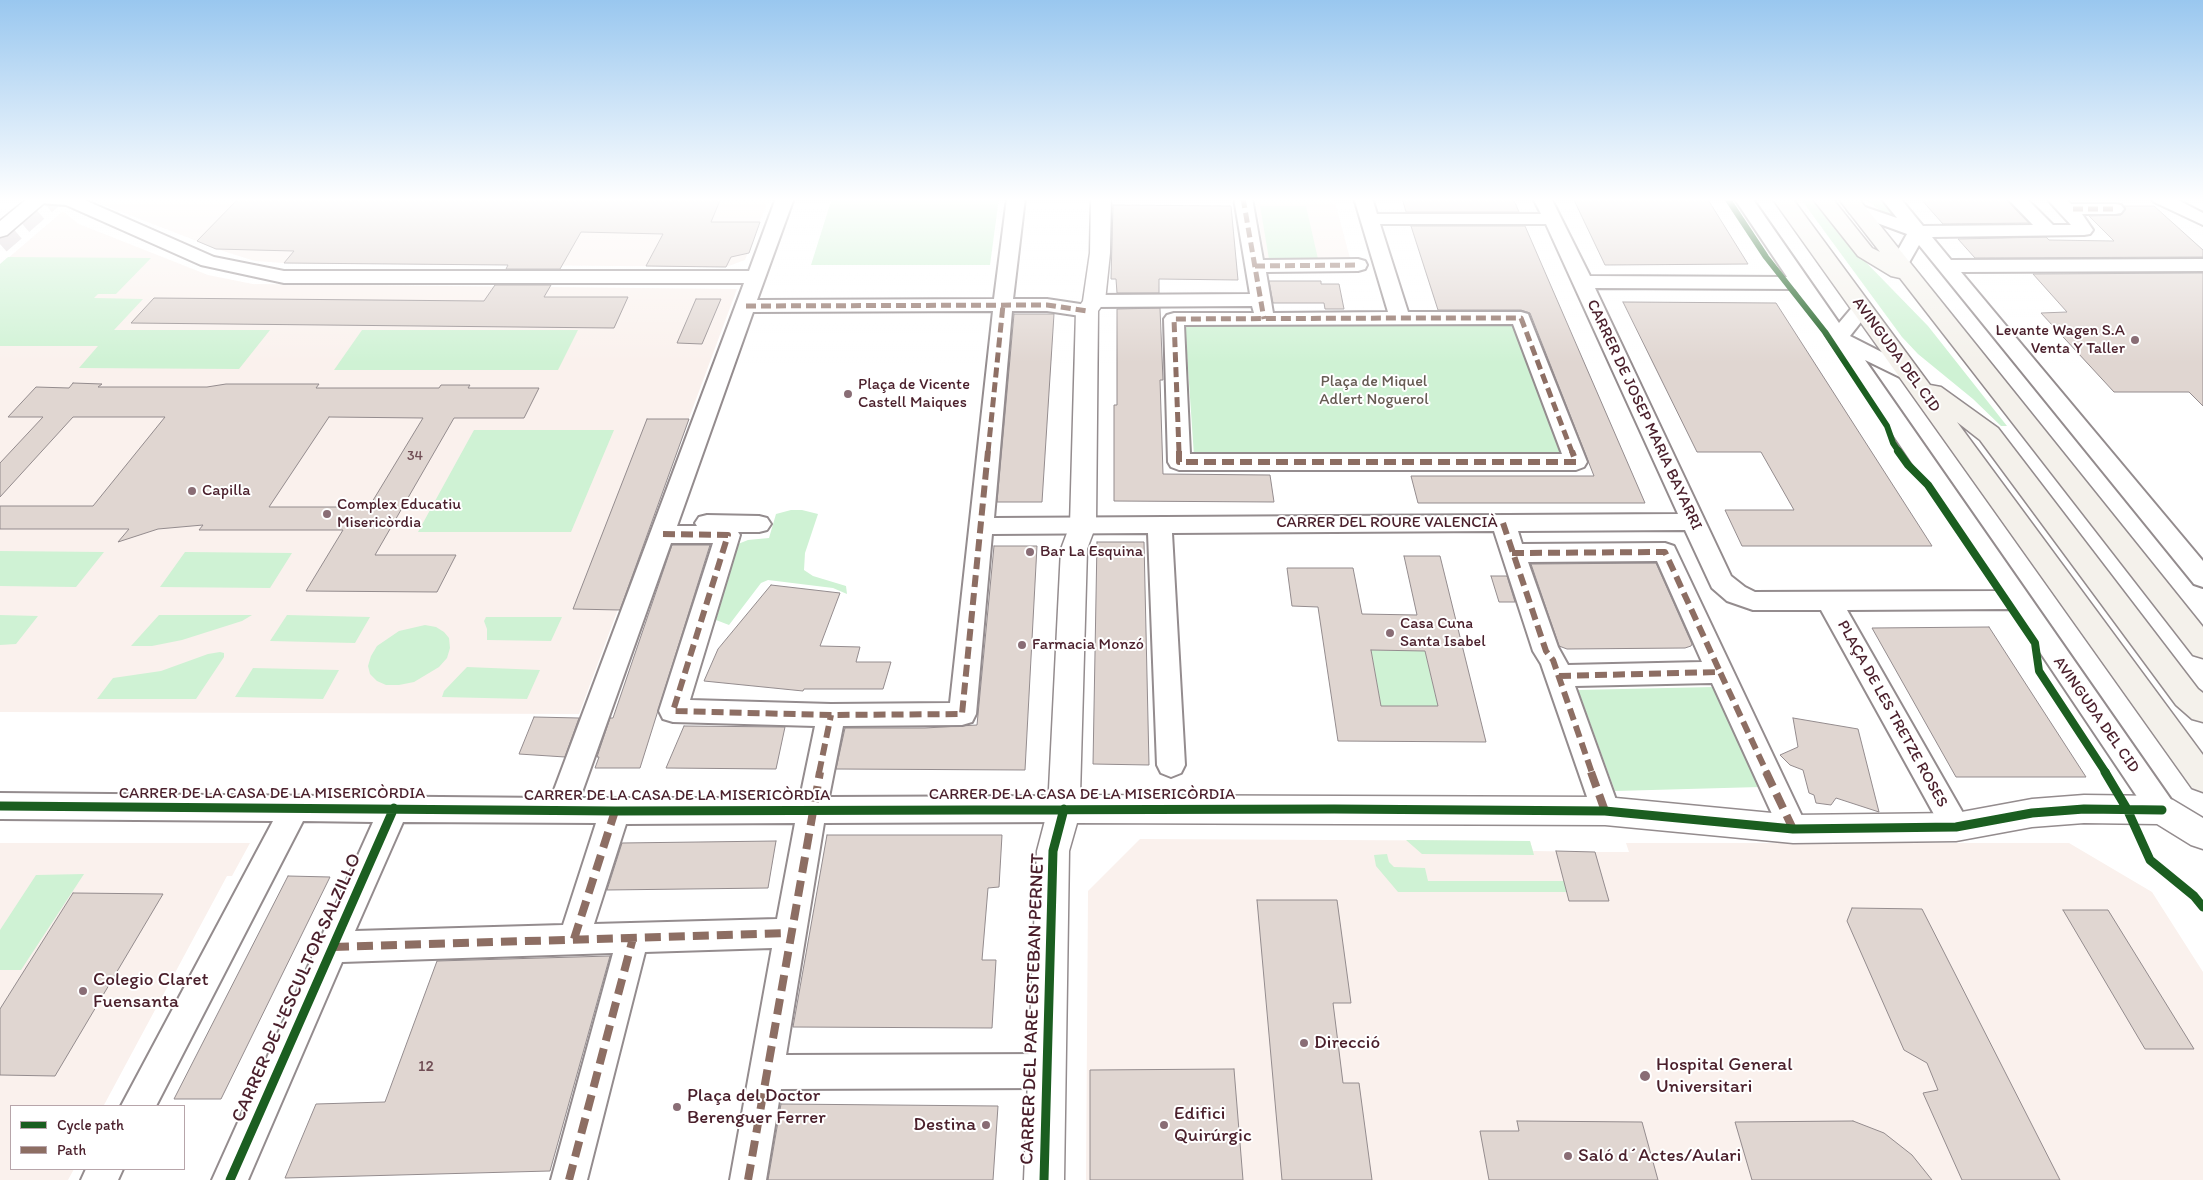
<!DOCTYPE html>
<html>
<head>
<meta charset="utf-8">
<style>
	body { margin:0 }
	#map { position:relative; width:2203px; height:1180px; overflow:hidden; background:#fff; font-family:Itim,sans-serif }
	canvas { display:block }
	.legend { position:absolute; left:10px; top:1105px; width:175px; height:65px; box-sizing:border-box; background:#fff; border:1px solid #b7a5aa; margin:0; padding:6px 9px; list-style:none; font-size:15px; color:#4a1f2b }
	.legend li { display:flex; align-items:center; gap:10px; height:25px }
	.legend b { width:25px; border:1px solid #b7a5aa }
</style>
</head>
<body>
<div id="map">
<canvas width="2203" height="1180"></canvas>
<ul class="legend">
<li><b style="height:6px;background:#1b5e20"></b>Cycle path</li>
<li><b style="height:6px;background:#8d6e63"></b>Path</li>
</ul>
</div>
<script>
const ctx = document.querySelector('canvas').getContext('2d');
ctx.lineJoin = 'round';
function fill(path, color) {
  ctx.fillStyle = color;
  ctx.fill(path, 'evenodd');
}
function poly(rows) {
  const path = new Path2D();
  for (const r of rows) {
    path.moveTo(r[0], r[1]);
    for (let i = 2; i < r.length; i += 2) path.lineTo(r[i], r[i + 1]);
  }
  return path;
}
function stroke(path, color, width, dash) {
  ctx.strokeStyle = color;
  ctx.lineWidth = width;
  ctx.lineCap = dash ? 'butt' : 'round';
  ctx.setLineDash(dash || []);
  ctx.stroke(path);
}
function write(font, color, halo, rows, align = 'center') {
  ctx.font = font + ' Itim,sans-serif';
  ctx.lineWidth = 4;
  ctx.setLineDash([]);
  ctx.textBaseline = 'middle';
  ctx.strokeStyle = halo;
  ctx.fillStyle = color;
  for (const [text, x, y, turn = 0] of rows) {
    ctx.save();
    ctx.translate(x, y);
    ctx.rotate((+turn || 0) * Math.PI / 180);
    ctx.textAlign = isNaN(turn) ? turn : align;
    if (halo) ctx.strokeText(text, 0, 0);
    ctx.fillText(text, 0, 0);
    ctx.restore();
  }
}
fill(poly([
	[85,198,769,198,745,260,726,267,284,263,255,261,223,251],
	[1255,198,1334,198,1351,262,1265,261],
	[63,211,79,224,208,275,253,284,737,289,579,714,0,712,0,265],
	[1140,839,1530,841,1533,851,1595,852,1629,852,1626,843,2069,843,2152,892,2203,972,2203,1180,1086,1180,1088,891],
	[0,843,250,843,232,876,227,876,104,1105,108,1106,11,1106,11,1169,74,1169,68,1180,0,1180]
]), '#faf1ed');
fill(poly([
	[832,198,999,198,990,265,811,265],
	[1800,198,1814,198,1854,250,1928,326,2007,426,2001,426,1973,399,1918,354,1902,337],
	[1864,198,1883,198,1898,218,1882,212],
	[1260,206,1306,206,1318,259,1269,259],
	[8,257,151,258,116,294,98,294,94,298,143,299,114,330,270,330,239,369,79,368,98,346,0,346,0,264],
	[1185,324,1514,325,1564,458,1194,456],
	[362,330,578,330,558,370,334,370],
	[474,430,614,430,571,532,418,532],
	[791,510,802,510,818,514,805,553,804,570,813,576,846,586,847,594,833,588,768,580,761,583,729,625,716,620,738,544,748,540,769,538,776,514],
	[0,551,104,552,76,587,0,586],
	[185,552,292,553,270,588,160,587],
	[0,615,38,616,16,644,0,645],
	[159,615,252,615,242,621,182,640,152,646,131,646],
	[287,615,370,617,355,643,270,641],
	[486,617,562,617,551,641,487,640,487,629,484,621],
	[425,625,436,627,444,632,449,638,450,648,447,658,439,667,414,682,399,685,386,685,377,681,370,674,368,666,371,656,377,646,399,631],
	[1371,650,1425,651,1438,706,1381,706],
	[220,652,224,653,224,657,196,699,97,699,113,678,161,671,208,654],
	[467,667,540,670,527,699,442,697,444,691],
	[253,668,339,670,323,699,235,697],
	[1713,687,1760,787,1615,791,1578,690],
	[1406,840,1530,841,1534,855,1422,854],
	[1387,854,1389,862,1394,867,1425,868,1428,881,1564,881,1567,892,1398,892,1376,866,1374,855],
	[84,874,21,970,0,970,0,930,36,875]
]), '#cff2d4');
const building = poly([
	[239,198,721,198,711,222,760,222,749,253,731,257,726,267,646,266,663,234,581,232,560,269,506,269,508,265,284,263,294,251,216,249,197,241,239,198],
	[1402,198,1513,198,1519,212,1406,212,1402,198],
	[1573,198,1707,198,1748,264,1605,265,1573,198],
	[1920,198,2005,198,2029,223,1943,224,1920,198],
	[1113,205,1231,206,1238,280,1159,279,1159,293,1117,293,1116,279,1111,279,1113,205],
	[2124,206,2154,206,2203,250,2203,257,1975,258,1958,239,2046,237,2049,240,2114,241,2089,216,2121,215,2126,209,2124,206],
	[1411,226,1525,226,1645,503,1418,503,1411,476,1594,476,1530,313,1521,310,1438,310,1411,226],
	[2203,273,2203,406,2189,392,2114,392,2041,313,2067,312,2033,274,2203,273],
	[1269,281,1321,281,1321,284,1339,284,1344,309,1325,309,1324,303,1273,303,1269,281],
	[495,285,551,285,544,297,628,297,614,328,131,323,154,298,484,301,495,285],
	[696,299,721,299,702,344,677,343,696,299],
	[1623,302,1776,303,1932,546,1742,546,1725,510,1794,510,1761,452,1697,452,1623,302],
	[1160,308,1163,380,1160,380,1163,474,1270,475,1274,502,1114,501,1114,405,1117,405,1117,309,1160,308],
	[1014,314,1054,314,1042,502,997,502,1014,314],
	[73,383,102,384,98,387,207,387,226,384,319,384,316,388,439,388,441,385,470,385,468,388,539,388,524,418,454,418,375,555,456,555,437,592,306,591,343,530,199,530,203,525,158,529,118,542,129,529,0,529,0,506,93,506,165,417,73,417,0,497,0,463,43,417,8,417,36,387,69,388,73,383],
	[329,417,423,418,369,507,269,507,329,417],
	[647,419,689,419,620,610,573,609,647,419],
	[1097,542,1144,542,1149,765,1093,764,1097,542],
	[672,545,710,545,640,768,595,768,599,757,597,757,610,718,613,718,672,545],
	[994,546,1037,546,1025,770,836,769,845,728,925,728,977,725,994,546],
	[1404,556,1440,556,1486,742,1338,741,1318,607,1292,606,1287,568,1353,568,1362,614,1417,615,1404,556],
	[1371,650,1425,651,1438,706,1381,706,1371,650],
	[1656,563,1692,644,1691,646,1685,648,1567,649,1559,646,1531,564,1656,563],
	[1491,576,1507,576,1515,602,1499,602,1491,576],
	[771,585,840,593,820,646,860,647,856,662,891,662,883,689,804,689,803,691,704,681,718,649,771,585],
	[1989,627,2031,692,2086,777,1956,777,1872,628,1989,627],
	[534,717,579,718,565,757,519,754,534,717],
	[1793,718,1858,729,1879,812,1836,798,1831,805,1816,803,1814,795,1809,793,1803,770,1790,765,1780,755,1798,747,1793,718],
	[684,726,785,727,776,769,666,768,684,726],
	[827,835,1002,835,999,887,988,888,982,960,996,960,992,1028,793,1027,827,835],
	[776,841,768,888,607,890,622,843,776,841],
	[1556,851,1595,852,1609,901,1569,901,1556,851],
	[288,876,330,877,221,1099,174,1099,288,876],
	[73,893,163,894,55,1076,0,1075,0,1009,73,893],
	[1257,900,1337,900,1351,1003,1333,1003,1343,1083,1359,1083,1372,1180,1282,1180,1257,900],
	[1852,908,1922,909,2060,1180,1962,1180,1923,1093,1938,1090,1927,1063,1904,1050,1847,921,1852,908],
	[2063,910,2108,910,2194,1049,2145,1049,2063,910],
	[610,956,550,1171,285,1178,316,1104,385,1102,437,961,610,956],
	[1234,1069,1243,1180,1090,1180,1090,1070,1234,1069],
	[781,1104,998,1106,993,1180,768,1180,781,1104],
	[1517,1121,1642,1122,1658,1180,1489,1180,1480,1131,1519,1131,1517,1121],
	[1853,1121,1884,1133,1912,1155,1932,1180,1752,1180,1735,1122,1853,1121]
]);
fill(building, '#e0d6d1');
stroke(building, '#948c8e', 1);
stroke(poly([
	[0,244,53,198]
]), '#dbd2d5', 20, [20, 10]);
const street = poly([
	[31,198,80,198,214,257,284,271,749,271,776,198,794,198,757,300,994,299,1007,198,1025,198,1013,299,1047,299,1087,305,1084,301,1087,297,1094,295,1250,294,1234,198,1252,198,1263,260,1358,259,1365,261,1367,265,1365,269,1358,271,1266,272,1273,313,1388,312,1354,198,1372,198,1377,214,1541,214,1533,198,1551,198,1590,276,1787,277,1734,198,1752,198,1839,323,1855,304,1862,302,1869,304,1872,308,1850,336,1917,370,1920,375,1917,380,1910,382,1865,360,2172,801,2177,810,2172,819,2162,823,2152,819,2011,609,1847,610,1971,827,1966,836,1956,840,1946,836,1821,610,1753,610,1727,601,1712,588,1685,530,1518,531,1522,544,1665,543,1674,546,1808,829,1803,838,1793,842,1783,838,1712,683,1575,686,1620,811,1615,820,1605,824,1595,820,1541,664,1533,651,1494,531,1172,533,1185,765,1181,773,1171,777,1161,773,1157,765,1148,533,992,534,976,714,972,722,962,725,843,726,829,797,1064,796,1074,800,1079,809,1074,818,1064,822,824,823,786,1055,1047,1054,1059,1059,1064,1071,1059,1083,1047,1088,781,1089,766,1180,730,1180,772,948,645,952,587,1180,551,1180,613,953,342,962,248,1180,212,1180,373,822,303,821,156,1106,121,1106,273,821,0,819,0,793,551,798,744,283,284,283,201,265,66,205,40,203,34,202,31,198],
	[1380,224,1546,224,1678,514,994,518,1012,311,1047,311,1087,317,1094,315,1097,311,1094,307,1252,306,1254,313,1174,313,1167,315,1164,319,1168,462,1171,467,1179,470,1576,470,1584,467,1587,462,1528,314,1521,312,1408,312,1380,224],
	[1595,288,1795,289,1998,591,1755,592,1745,587,1731,576,1595,288],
	[993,311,950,703,831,704,690,700,740,535,738,532,759,532,767,530,771,524,767,518,759,516,707,515,699,517,695,523,697,526,677,526,753,312,993,311],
	[1513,324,1562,454,1190,454,1184,325,1513,324],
	[671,543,713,543,659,711,663,719,673,722,815,726,800,798,580,798,671,543],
	[1657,561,1702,662,1568,665,1558,647,1528,562,1657,561],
	[403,822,596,823,563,925,355,931,403,822],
	[795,823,777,919,594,924,626,824,795,823],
	[1881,198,1900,198,1923,226,2033,225,2007,198,2026,198,2053,225,2071,225,2046,198,2065,198,2071,204,2115,204,2121,205,2124,209,2121,213,2115,214,2082,214,2093,230,2090,234,2084,235,1932,237,1951,260,2203,259,2203,271,1961,272,2203,561,2203,587,2194,584,1919,245,1906,268,1899,270,1892,268,1890,264,1907,234,1850,213,1847,209,1850,205,1856,204,1897,218,1881,198],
	[2151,198,2174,198,2203,213,2203,225,2154,202,2151,198],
	[86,1169,123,1169,118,1180,81,1180,86,1169]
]);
const secondary = poly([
	[28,198,50,198,7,235,0,237,0,221,28,198],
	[1091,198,1111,198,1110,253,1105,301,1098,311,1096,525,1087,549,1080,795,1605,797,1793,815,1956,813,2032,799,2084,795,2162,796,2173,800,2203,818,2203,849,2191,845,2157,824,2084,823,2032,827,1956,841,1793,843,1605,825,1077,823,1069,851,1064,1180,1024,1180,1037,851,1048,809,1061,549,1070,525,1076,311,1083,301,1090,253,1091,198]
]);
const primary = poly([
	[1772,198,1792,198,1930,385,1941,387,1998,428,2198,689,2203,693,2203,722,2192,719,2176,705,1980,440,1957,422,2203,755,2203,792,2192,788,1772,198],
	[1812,198,1832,198,1872,248,1880,252,1838,198,1858,198,2203,627,2203,658,2193,655,1900,278,1891,276,1858,256,1812,198]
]);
stroke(street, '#948c8e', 4);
stroke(secondary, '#948c8e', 3);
stroke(primary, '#948c8e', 3);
fill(street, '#fff');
fill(secondary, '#fff');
fill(primary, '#f4f1eb');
stroke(poly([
	[1243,198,1264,319],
	[2073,209,2115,209],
	[1255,266,1358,265],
	[746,306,1047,305,1087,311],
	[988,452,1003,305],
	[1179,452,1174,319,1400,318,1521,318,1572,452]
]), '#8d6e63', 5, [10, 5]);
stroke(poly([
	[1179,451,1179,462,1576,462,1572,451],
	[1503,523,1546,651,1553,660,1592,773],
	[663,534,728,535,673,711,831,715,962,714,988,451],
	[1512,553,1665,552,1720,672],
	[1559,676,1720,672,1767,773],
	[819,773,831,715]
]), '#8d6e63', 6, [12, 6]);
stroke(poly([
	[1591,772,1605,811],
	[1766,772,1793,829],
	[574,939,615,811],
	[333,947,790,933],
	[569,1180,633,938],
	[748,1180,820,772]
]), '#8d6e63', 8, [16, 8]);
stroke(poly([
	[1727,198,1766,257,1825,332,1887,426,1893,443,1899,452]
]), '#1b5e20', 6);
stroke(poly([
	[1898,451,1908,465,1928,485,2035,643,2039,671,2106,773]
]), '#1b5e20', 8);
stroke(poly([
	[2105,772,2127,809,2150,860,2194,896,2203,907],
	[0,806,615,811,1334,809,1605,811,1793,829,1956,827,2032,813,2084,809,2162,810],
	[230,1180,394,808],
	[1044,1180,1053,851,1064,809]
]), '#1b5e20', 9);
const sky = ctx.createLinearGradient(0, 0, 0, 363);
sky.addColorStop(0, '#99c7ef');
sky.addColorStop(0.55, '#fff');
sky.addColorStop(1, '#ffffff00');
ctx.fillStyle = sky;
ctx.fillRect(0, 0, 2203, 363);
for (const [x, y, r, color] of [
	[2135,340,5,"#896d75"],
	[848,394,5,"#896d75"],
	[192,491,5,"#896d75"],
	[327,514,5,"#896d75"],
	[1030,552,5,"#896d75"],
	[1390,633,5,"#896d75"],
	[1022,645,5,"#896d75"],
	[83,991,5,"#896d75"],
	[1304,1043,5,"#896d75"],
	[1645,1076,6,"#896d75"],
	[677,1107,5,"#896d75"],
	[986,1125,5,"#896d75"],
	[1164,1125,5,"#896d75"],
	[1568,1156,5,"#896d75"]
]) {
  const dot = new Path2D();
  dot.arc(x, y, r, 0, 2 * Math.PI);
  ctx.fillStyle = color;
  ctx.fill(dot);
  stroke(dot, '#fff', 2);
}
write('14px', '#704d54', null, [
	["34",415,456]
]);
write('16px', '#4a1f2b', '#fff', [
	["Levante Wagen S.A",2125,331,"right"],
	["Venta Y Taller",2125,349,"right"],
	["Plaça de Vicente",858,385],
	["Castell Maiques",858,403],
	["Capilla",202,491],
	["Complex Educatiu",337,505],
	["Misericòrdia",337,523],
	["Bar La Esquina",1040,552],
	["Casa Cuna",1400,624],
	["Santa Isabel",1400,642],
	["Farmacia Monzó",1032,645]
], 'left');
write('16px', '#4a1f2b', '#fff', [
	["AVINGUDA DEL CID",1896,355,54],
	["CARRER DE JOSEP MARIA BAYARRI",1644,415,65],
	["CARRER DEL ROURE VALENCIÀ",1387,523],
	["PLAÇA DE LES TRETZE ROSES",1892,714,61],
	["AVINGUDA DEL CID",2096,715,55],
	["CARRER DE LA CASA DE LA MISERICÒRDIA",272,794],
	["CARRER DE LA CASA DE LA MISERICÒRDIA",1082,795],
	["CARRER DE LA CASA DE LA MISERICÒRDIA",677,796]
]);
write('16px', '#665b53', '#fff', [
	["Plaça de Miquel",1374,382],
	["Adlert Noguerol",1374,400]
]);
write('16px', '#704d54', null, [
	["12",426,1067]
]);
write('19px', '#4a1f2b', '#fff', [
	["Colegio Claret",93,980],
	["Fuensanta",93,1002],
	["Direcció",1314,1043],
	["Hospital General",1656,1065],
	["Universitari",1656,1087],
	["Plaça del Doctor",687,1096],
	["Berenguer Ferrer",687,1118],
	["Edifici",1174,1114],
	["Quirúrgic",1174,1136],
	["Destina",976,1125,"right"],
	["Saló d´Actes/Aulari",1578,1156]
], 'left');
write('19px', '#4a1f2b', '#fff', [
	["CARRER DE L'ESCULTOR SALZILLO",297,988,-66],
	["CARRER DEL PARE ESTEBAN PERNET",1033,1009,-88]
]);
</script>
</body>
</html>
